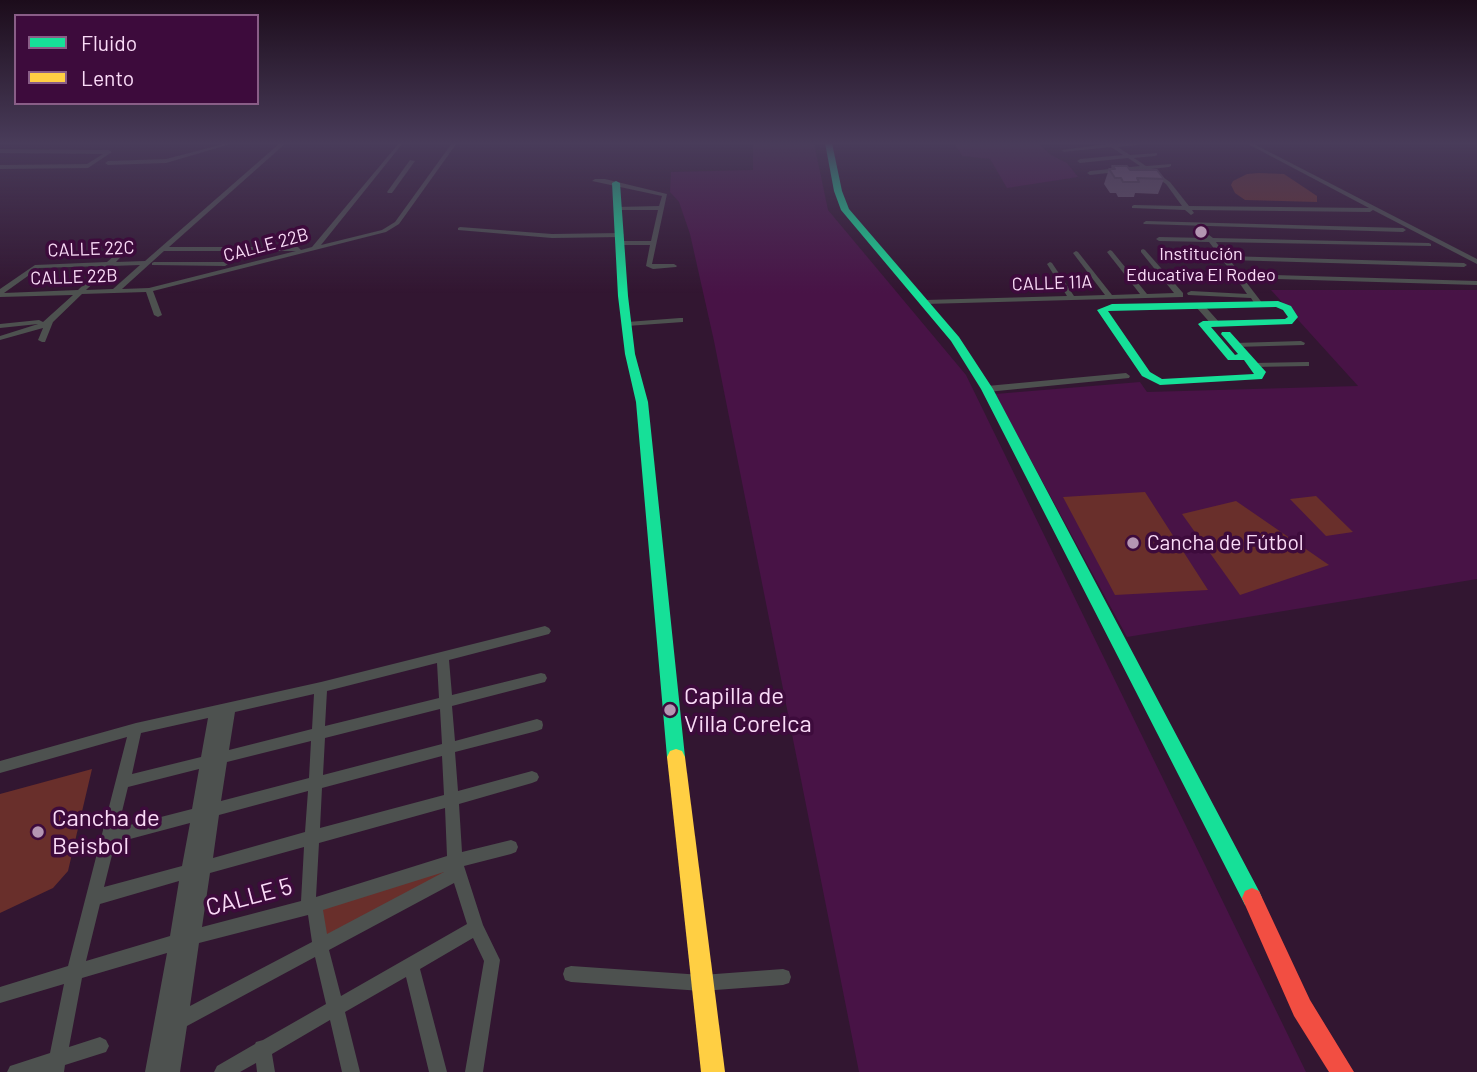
<!DOCTYPE html>
<html>
<head>
<meta charset="utf-8">
<style>
	body { margin:0 }
	#map { position:relative; width:1477px; height:1072px; overflow:hidden; background:#321631; font-family:Barlow,sans-serif }
	canvas { display:block }
	.legend { position:absolute; left:14px; top:14px; width:245px; height:91px; box-sizing:border-box; background:#3d0b3c; border:2px solid #895e87; margin:0; padding:9px 12px; list-style:none; font-size:21px; color:#fadbf7 }
	.legend li { display:flex; align-items:center; gap:14px; height:35px }
	.legend b { width:35px; border:2px solid #895e87 }
</style>
</head>
<body>
<div id="map">
<canvas width="1477" height="1072"></canvas>
<ul class="legend">
<li><b style="height:9px;background:#16e098"></b>Fluido</li>
<li><b style="height:9px;background:#ffcf43"></b>Lento</li>
</ul>
</div>
<script>
const ctx = document.querySelector('canvas').getContext('2d');
ctx.lineJoin = 'round';
function fill(path, color) {
  ctx.fillStyle = color;
  ctx.fill(path, 'evenodd');
}
function poly(rows) {
  const path = new Path2D();
  for (const r of rows) {
    path.moveTo(r[0], r[1]);
    for (let i = 2; i < r.length; i += 2) path.lineTo(r[i], r[i + 1]);
  }
  return path;
}
function stroke(path, color, width, dash) {
  ctx.strokeStyle = color;
  ctx.lineWidth = width;
  ctx.lineCap = dash ? 'butt' : 'round';
  ctx.setLineDash(dash || []);
  ctx.stroke(path);
}
function write(font, color, halo, rows, align = 'center') {
  ctx.font = font + ' Barlow,sans-serif';
  ctx.lineWidth = 7;
  ctx.setLineDash([]);
  ctx.textBaseline = 'middle';
  ctx.strokeStyle = halo;
  ctx.fillStyle = color;
  for (const [text, x, y, turn = 0] of rows) {
    ctx.save();
    ctx.translate(x, y);
    ctx.rotate((+turn || 0) * Math.PI / 180);
    ctx.textAlign = isNaN(turn) ? turn : align;
    if (halo) ctx.strokeText(text, 0, 0);
    ctx.fillText(text, 0, 0);
    ctx.restore();
  }
}
fill(poly([
	[753,143,814,143,828,210,966,375,1306,1072,859,1072,714,341,690,234,679,202,670,192,671,172,753,170],
	[954,143,1038,143,1051,155,1067,163,1078,177,1007,188,990,159,962,156],
	[1271,290,1477,290,1477,579,1127,637,995,394,1140,382,1147,392,1358,386]
]), '#481346');
fill(poly([
	[1259,173,1284,174,1317,196,1317,202,1245,200,1235,193,1231,185,1233,181,1247,174],
	[1145,492,1208,590,1115,595,1063,497],
	[1316,496,1353,532,1326,536,1290,499],
	[1236,501,1329,565,1240,595,1182,514],
	[92,769,68,871,53,888,0,913,0,794],
	[445,868,450,874,323,938,319,909]
]), '#692f2b');
fill(poly([
	[227,143,234,143,166,163,108,165,105,163,108,161,166,159,227,143],
	[280,143,286,143,169,247,298,247,301,250,312,247,399,143,403,143,321,245,382,230,395,222,452,143,457,143,399,224,386,232,153,291,162,315,158,317,154,315,146,292,82,294,53,322,45,342,42,342,38,340,43,328,0,340,0,336,38,324,0,328,0,324,39,320,43,322,73,295,0,297,0,289,35,265,107,262,128,244,130,245,130,247,116,262,145,261,280,143],
	[164,251,296,251,149,288,122,289,164,251],
	[140,265,113,289,86,290,111,266,140,265],
	[103,266,78,290,4,293,39,268,103,266],
	[1107,143,1140,143,1138,145,1118,147,1130,155,1157,153,1157,155,1155,156,1134,158,1146,166,1171,164,1171,166,1169,167,1151,169,1170,182,1189,206,1369,208,1246,143,1252,143,1477,259,1477,264,1373,210,1370,212,1192,210,1194,213,1191,215,1185,210,1132,208,1132,206,1134,205,1182,206,1166,184,1144,169,1090,175,1087,173,1090,171,1140,166,1128,158,1080,163,1077,161,1080,159,1123,155,1111,147,1064,152,1061,150,1107,144,1107,143],
	[0,149,109,150,112,152,88,168,0,169,0,165,87,164,103,154,0,153,0,149],
	[410,160,415,161,392,193,388,193,387,192,410,160],
	[605,179,667,194,652,264,674,264,677,266,676,267,653,269,646,266,650,245,621,245,618,243,621,241,651,241,658,210,617,210,614,208,615,207,659,206,662,196,592,181,595,179,605,179],
	[1146,221,1403,228,1406,230,1403,232,1144,224,1143,223,1146,221],
	[460,227,552,234,621,233,624,235,621,237,552,238,458,230,458,228,460,227],
	[1209,235,1213,238,1429,243,1431,244,1431,246,1216,242,1226,256,1464,263,1467,265,1464,267,1230,260,1240,274,1477,281,1477,285,1243,278,1263,304,1262,306,1256,306,1251,298,1188,295,1187,293,1191,291,1247,294,1236,278,1184,276,1180,274,1184,272,1233,273,1222,260,1171,258,1168,256,1171,254,1219,255,1209,242,1159,241,1156,239,1159,237,1206,238,1207,236,1209,235],
	[1143,249,1145,250,1183,293,1183,297,925,304,921,302,925,300,1067,296,1047,264,1050,262,1052,263,1074,296,1105,295,1073,253,1076,251,1078,252,1112,295,1140,294,1107,252,1110,250,1112,251,1147,294,1174,293,1141,252,1141,250,1143,249],
	[154,262,225,262,228,264,225,266,152,265,152,263,154,262],
	[1196,303,1202,303,1219,322,1219,326,1213,326,1196,307,1196,303],
	[680,318,683,318,683,322,627,326,623,324,627,322,680,318],
	[1301,341,1305,343,1304,345,1235,347,1231,345,1235,343,1301,341],
	[1306,362,1309,362,1309,366,1253,367,1249,365,1253,363,1306,362],
	[1126,373,1130,376,1129,378,987,392,983,389,987,386,1126,373],
	[545,626,549,628,551,631,549,634,449,660,452,695,541,673,545,674,547,678,545,682,541,683,452,706,455,741,537,719,542,721,543,725,542,729,537,731,455,752,458,791,532,771,537,773,539,777,537,781,532,783,459,804,462,852,511,840,516,842,518,847,516,852,511,854,464,866,483,925,500,960,483,1072,465,1072,484,961,473,938,420,969,447,1072,429,1072,406,977,345,1012,360,1072,342,1072,330,1020,272,1054,275,1072,257,1072,256,1063,240,1072,214,1072,217,1066,255,1044,256,1042,263,1040,326,1004,315,957,187,1026,180,1072,145,1072,167,953,82,978,69,1047,100,1037,106,1040,109,1046,106,1052,65,1065,64,1072,7,1072,10,1066,50,1053,64,984,0,1003,0,987,68,966,127,737,0,773,0,761,136,723,321,682,545,626],
	[437,663,439,698,325,726,327,691,437,663],
	[314,694,312,729,229,750,235,712,314,694],
	[440,709,442,744,323,775,325,738,440,709],
	[208,718,201,757,132,774,141,733,208,718],
	[311,741,309,778,221,801,227,762,311,741],
	[442,756,444,795,320,828,322,788,442,756],
	[199,769,192,809,118,828,128,787,199,769],
	[308,791,305,832,213,858,219,815,308,791],
	[445,808,447,856,316,897,319,843,445,808],
	[190,823,182,866,104,887,115,843,190,823],
	[304,847,301,901,202,927,210,873,304,847],
	[444,872,327,934,323,910,444,872],
	[179,881,170,936,86,961,100,904,179,881],
	[454,883,467,924,341,996,329,950,454,883],
	[308,915,312,942,190,1006,199,943,308,915],
	[571,966,702,975,783,969,789,971,791,977,789,983,783,985,702,991,571,982,565,980,563,974,565,968,571,966]
]), '#4d514f');
fill(poly([
	[825,143,832,143,842,191,849,209,959,337,993,389,1259,891,1262,898,1259,905,1252,908,1245,905,981,389,951,341,841,210,834,191,825,143],
	[616,181,620,183,628,296,635,354,648,402,685,757,682,763,676,765,670,763,667,757,636,402,625,354,618,296,612,183,616,181],
	[1278,301,1291,306,1298,317,1292,324,1211,327,1235,355,1238,354,1221,334,1222,332,1230,332,1266,372,1262,379,1160,385,1142,376,1097,310,1112,304,1278,301],
	[1276,307,1283,310,1288,317,1285,319,1203,321,1198,324,1228,360,1244,360,1254,374,1162,379,1150,372,1108,311,1276,307]
]), '#16e098');
fill(poly([
	[676,749,682,751,685,757,725,1072,701,1072,667,757,670,751,676,749]
]), '#ffcf43');
fill(poly([
	[1252,888,1259,891,1310,1000,1354,1072,1329,1072,1294,1016,1242,898,1245,891,1252,888]
]), '#f24e42');
fill(poly([
	[1112,166,1164,179,1158,194,1135,193,1134,197,1118,197,1116,193,1110,193,1104,184,1109,169,1111,169]
]), '#66566b');
const building = poly([
	[1112,166,1127,166,1130,170,1157,170,1164,179,1137,178,1139,182,1123,182,1121,178,1115,178,1109,169,1115,169,1112,166]
]);
fill(building, '#77647c');
stroke(building, '#534657', 2);
const sky = ctx.createLinearGradient(0, 0, 0, 293);
sky.addColorStop(0, '#1c0c1b');
sky.addColorStop(0.49, '#493c5a');
sky.addColorStop(1, '#493c5a00');
ctx.fillStyle = sky;
ctx.fillRect(0, 0, 1477, 293);
for (const [x, y, r, color] of [
	[1201,232,7,"#b496b2"],
	[1133,543,7,"#b496b2"],
	[670,710,7,"#b496b2"],
	[38,832,7,"#b496b2"]
]) {
  const dot = new Path2D();
  dot.arc(x, y, r, 0, 2 * Math.PI);
  ctx.fillStyle = color;
  ctx.fill(dot);
  stroke(dot, '#3d0b3c', 2.5);
}
write('18px', '#fadbf7', '#3d0b3c', [
	["CALLE 22B",266,245,-15],
	["CALLE 22C",91,249,-2],
	["CALLE 22B",74,277,-2],
	["CALLE 11A",1052,283,-2]
]);
write('18px', '#fadbf7', '#3d0b3c', [
	["Institución",1201,254],
	["Educativa El Rodeo",1201,275]
]);
write('21px', '#fadbf7', '#3d0b3c', [
	["Cancha de Fútbol",1147,543]
], 'left');
write('24px', '#fadbf7', '#3d0b3c', [
	["Capilla de",684,696],
	["Villa Corelca",684,724],
	["Cancha de",52,818],
	["Beisbol",52,846]
], 'left');
write('24px', '#fadbf7', '#3d0b3c', [
	["CALLE 5",249,897,-15]
]);
</script>
</body>
</html>
